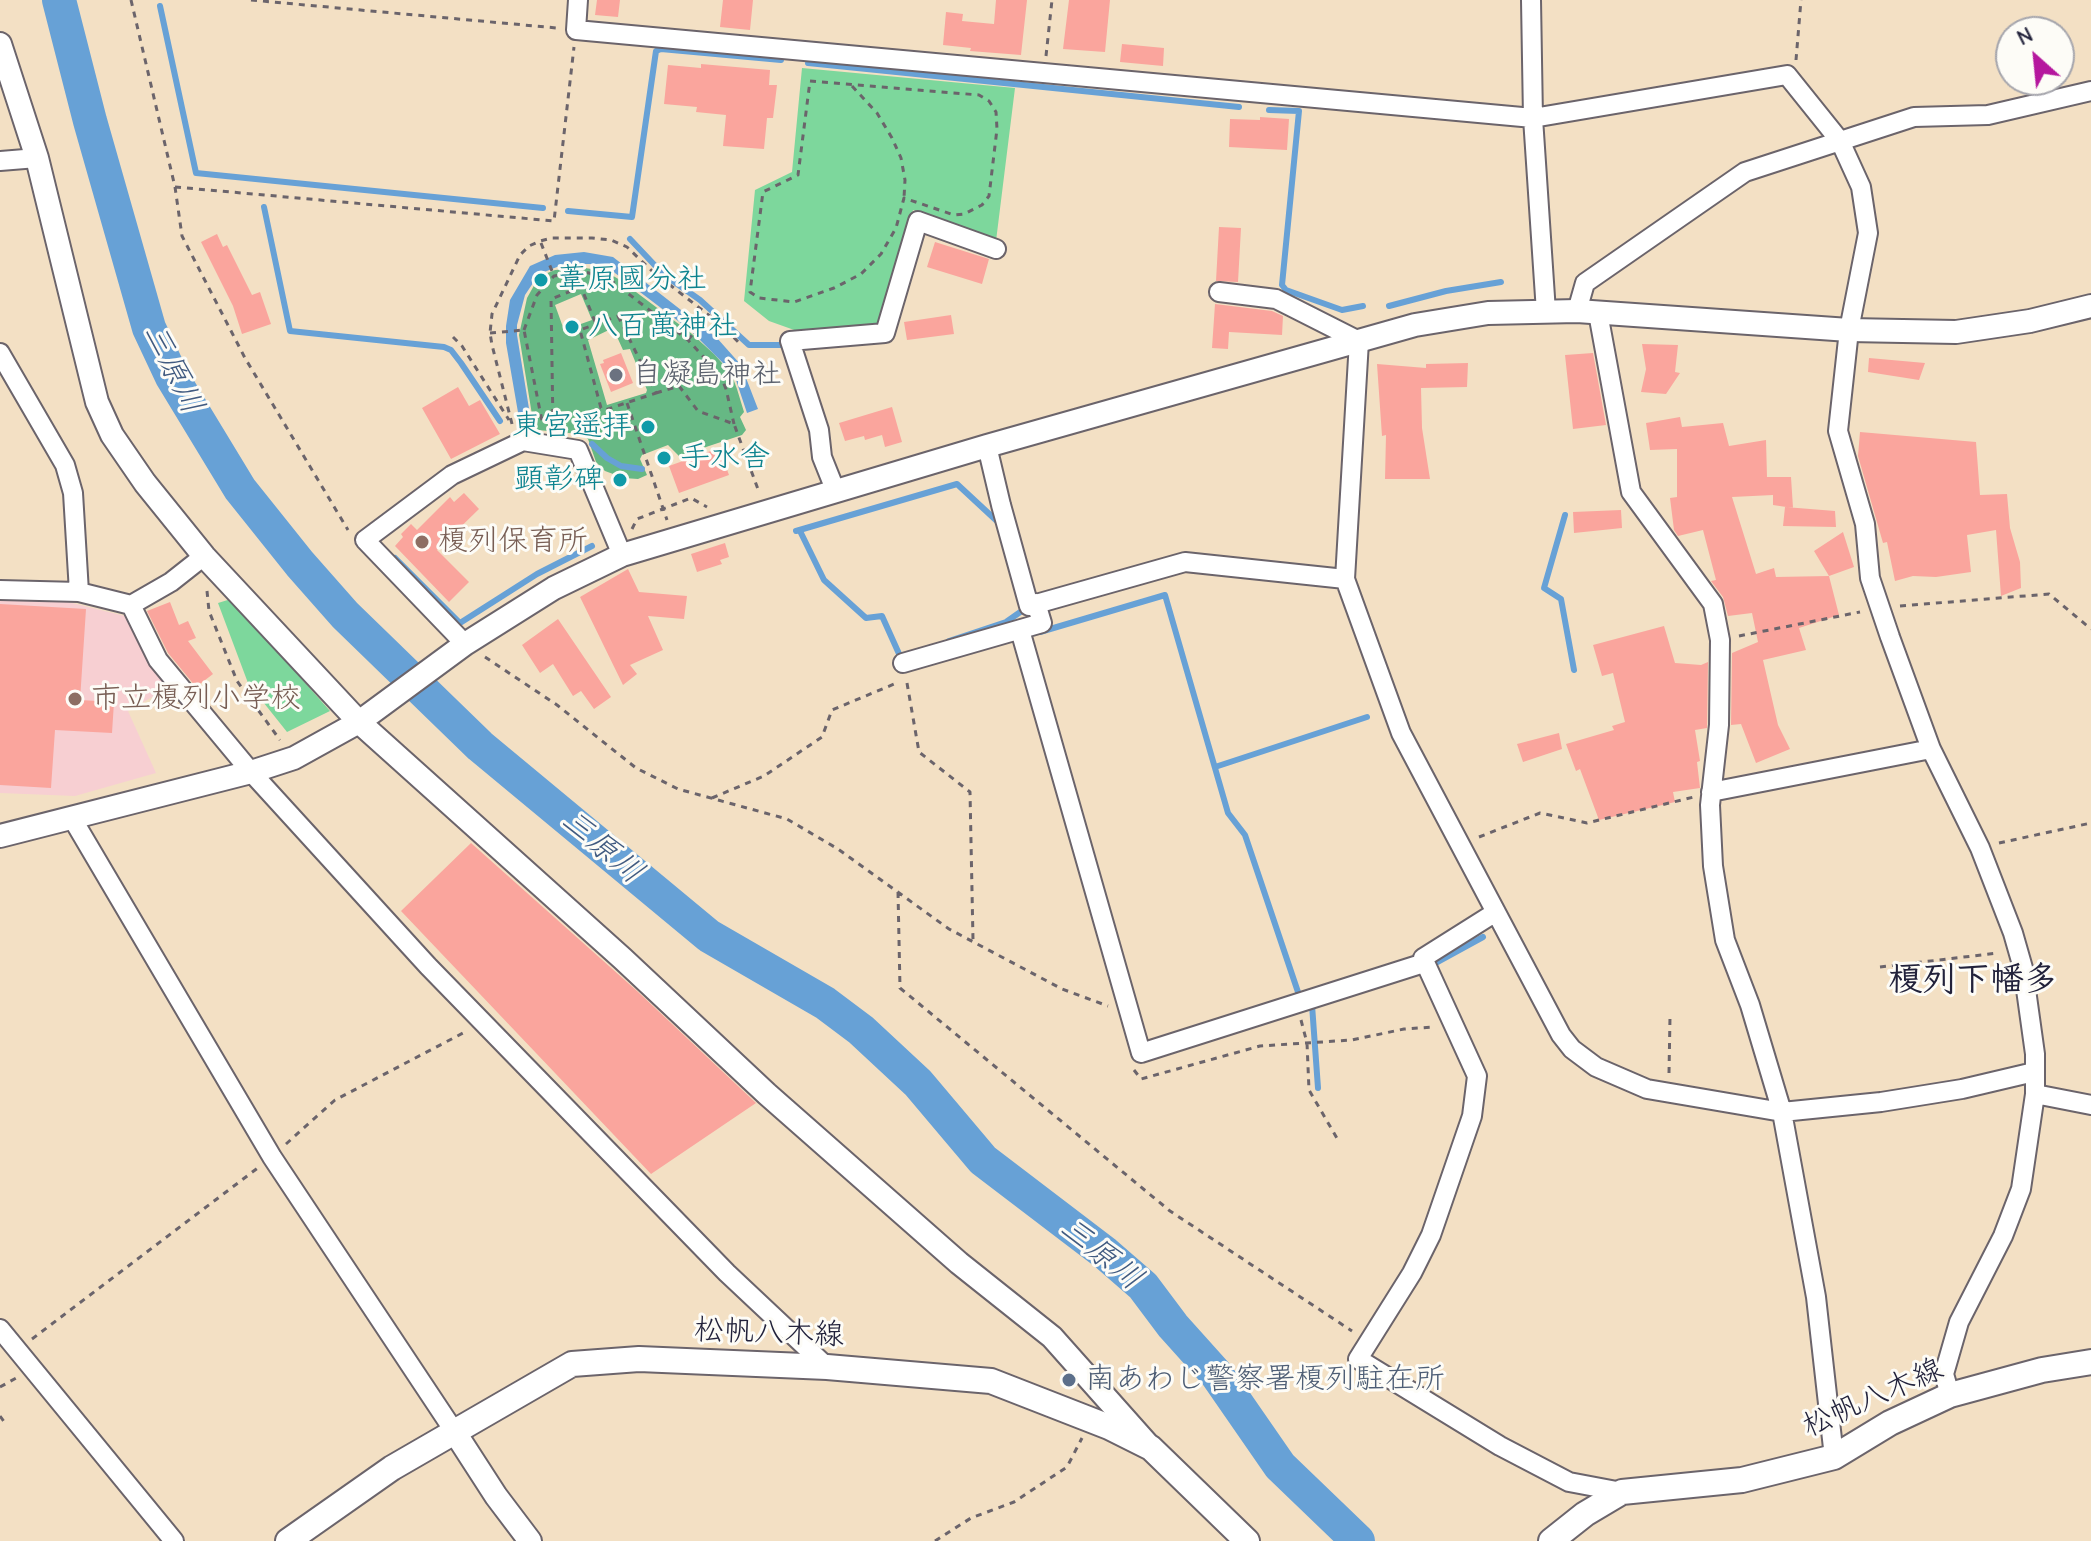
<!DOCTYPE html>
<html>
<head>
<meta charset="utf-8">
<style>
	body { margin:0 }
	#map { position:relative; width:2091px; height:1541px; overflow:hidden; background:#f3e0c4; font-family:"Comic Neue",sans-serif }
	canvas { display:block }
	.north { position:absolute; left:1995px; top:16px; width:80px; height:80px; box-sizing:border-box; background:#fdfcf7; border:2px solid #a5a5ac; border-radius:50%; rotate:333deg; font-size:22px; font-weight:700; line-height:32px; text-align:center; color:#22223b }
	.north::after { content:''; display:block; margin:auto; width:28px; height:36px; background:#b5179e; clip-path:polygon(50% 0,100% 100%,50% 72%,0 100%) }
</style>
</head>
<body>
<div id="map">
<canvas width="2091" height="1541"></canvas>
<div class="north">N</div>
</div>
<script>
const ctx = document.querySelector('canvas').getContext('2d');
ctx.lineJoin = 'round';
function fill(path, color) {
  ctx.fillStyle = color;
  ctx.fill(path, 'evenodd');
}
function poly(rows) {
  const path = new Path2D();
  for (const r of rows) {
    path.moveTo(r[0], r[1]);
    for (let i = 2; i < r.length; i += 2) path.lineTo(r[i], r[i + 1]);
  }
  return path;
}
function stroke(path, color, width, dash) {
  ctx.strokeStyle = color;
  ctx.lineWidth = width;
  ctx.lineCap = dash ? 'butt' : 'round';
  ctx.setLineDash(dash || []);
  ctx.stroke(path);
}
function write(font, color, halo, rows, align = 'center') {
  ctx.font = font + ' "Comic Neue","Klee One",sans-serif';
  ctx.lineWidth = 6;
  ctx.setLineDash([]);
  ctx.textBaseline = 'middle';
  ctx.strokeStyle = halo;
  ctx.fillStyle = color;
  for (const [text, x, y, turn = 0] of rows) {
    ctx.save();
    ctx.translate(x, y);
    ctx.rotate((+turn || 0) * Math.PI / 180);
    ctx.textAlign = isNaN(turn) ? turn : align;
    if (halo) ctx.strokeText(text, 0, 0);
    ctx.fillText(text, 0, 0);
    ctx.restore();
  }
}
fill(poly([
	[0,597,64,601,129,617,171,686,128,711,156,773,75,796,0,793]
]), '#f7cfd2');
fill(poly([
	[802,68,1015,88,996,241,913,210,881,324,797,331,769,321,744,301,755,190,792,172],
	[231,599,330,711,287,732,248,683,218,603]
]), '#7dd79c');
fill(poly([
	[585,268,605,271,620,280,692,334,714,354,731,373,737,389,744,412,740,417,746,430,742,435,679,456,668,445,642,455,640,459,647,475,638,479,624,478,605,471,596,462,588,439,579,434,538,430,534,427,519,335,527,298,536,282,545,274,555,270],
	[581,294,592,320,564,330,555,305],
	[613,328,623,350,630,349,647,390,646,393,607,405,588,340]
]), '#66b884');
fill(poly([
	[584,252,613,257,717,338,741,365,758,409,747,413,734,374,690,330,611,270,591,264,577,264,557,267,539,274,525,295,517,325,517,335,532,427,520,424,506,343,506,326,510,300,530,266,555,255]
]), '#67a1d6');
stroke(poly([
	[160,6,196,173,543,208],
	[808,63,1239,107],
	[1269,110,1299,111,1282,285,1286,290,1342,310,1363,306],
	[264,207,290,331,444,347,451,350,461,363,500,421],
	[568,211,632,217,656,51,661,49,781,60],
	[630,239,663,274,700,300,749,345,781,345],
	[1389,306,1446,291,1501,282],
	[592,444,607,458,621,466,642,469],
	[1565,515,1544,588,1561,599,1574,670],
	[796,531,957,484,999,523],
	[800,531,824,580,866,618,882,616,900,656,904,655],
	[395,558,460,623,537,574,592,546],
	[1040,632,1165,595,1228,813,1245,835,1300,998],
	[949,641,1006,622,1026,608],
	[1215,767,1367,717],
	[1430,966,1483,937],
	[1312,1005,1318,1088]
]), '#67a1d6', 6);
stroke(poly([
	[59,0,90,121,149,328,172,377,240,489,300,564,345,615,480,746,709,936,825,1003,861,1030,918,1083,983,1160,1105,1253,1143,1286,1173,1326,1217,1375,1280,1466,1358,1541]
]), '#67a1d6', 34);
fill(poly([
	[597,0,620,0,618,17,595,15],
	[723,0,753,0,750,30,720,27],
	[996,0,1027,0,1021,55,970,51,971,48,943,45,946,12,963,14,962,21,994,24],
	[1069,0,1110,0,1105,52,1063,49],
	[1122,44,1164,48,1163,66,1120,62],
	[701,64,770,70,769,85,777,85,773,118,767,118,764,149,723,146,726,115,696,112,697,107,664,104,668,65,701,68],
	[1260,117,1289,119,1287,150,1229,147,1230,119,1260,120],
	[1219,227,1241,228,1238,282,1216,281],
	[217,234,223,247,227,245,252,295,260,292,271,324,242,334,233,306,201,242],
	[935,242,989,259,982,284,927,267],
	[1215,304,1272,311,1283,316,1282,335,1229,332,1228,349,1212,348],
	[951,315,954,334,907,340,904,322],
	[1642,344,1678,345,1675,372,1680,373,1666,394,1641,392,1646,369],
	[621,353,633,383,611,392,600,364,604,363,603,360],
	[1593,353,1606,425,1573,429,1565,355],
	[1869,358,1925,363,1919,380,1868,372],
	[1468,363,1467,387,1421,388,1422,428,1430,479,1385,479,1386,435,1382,436,1377,364,1426,368,1426,364],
	[458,387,469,406,480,400,500,434,451,459,422,408],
	[892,407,902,442,885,447,882,435,865,440,864,436,845,441,839,423],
	[1680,417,1682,427,1723,423,1729,446,1766,440,1767,477,1791,477,1793,508,1773,505,1773,495,1732,497,1756,574,1774,568,1776,577,1829,576,1839,615,1799,628,1806,650,1763,660,1778,725,1790,749,1756,763,1741,724,1731,725,1732,653,1758,642,1752,613,1728,616,1723,597,1711,581,1716,580,1703,530,1678,536,1674,530,1670,498,1677,497,1677,449,1650,450,1646,423],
	[1860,432,1976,442,1980,495,2007,494,2010,528,2020,562,2021,588,2001,596,1996,530,1967,535,1971,572,1936,577,1913,576,1895,581,1887,542,1883,543,1858,456],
	[719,448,729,475,679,493,669,466],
	[464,493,479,509,437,550,469,582,449,602,395,546,403,537,401,534,411,524,417,530,450,497,454,502],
	[1785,507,1835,511,1836,527,1783,526],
	[1621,510,1622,528,1574,533,1573,512],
	[1843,532,1854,567,1829,576,1814,551],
	[725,543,729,557,720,560,722,564,697,572,691,554],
	[628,569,639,592,687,596,684,619,648,616,663,650,630,665,637,674,623,685,580,597],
	[170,602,179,625,188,621,196,638,188,641,213,674,196,687,168,653,147,611],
	[0,604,86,609,80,700,114,702,112,733,55,730,51,788,0,785],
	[558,619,611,697,594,709,581,691,573,696,553,664,540,673,522,645],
	[1664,626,1675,663,1701,665,1708,662,1707,728,1695,730,1700,761,1697,762,1700,788,1673,792,1675,802,1599,820,1580,769,1576,771,1566,744,1614,730,1612,726,1625,722,1613,673,1602,676,1593,645],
	[1559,733,1562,749,1523,762,1517,744],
	[471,843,637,991,756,1103,651,1174,401,911]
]), '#faa59d');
const minor = poly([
	[578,0,576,30,1533,118,1787,75,1840,141,1861,187,1868,233,1849,330,1838,431,1865,524,1870,578,1890,637,1931,749,1980,848,2013,933,2023,968,2035,1054,2035,1094,2021,1189,2003,1236,1959,1322,1944,1374,1950,1395],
	[1531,0,1533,118,1546,312],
	[0,161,37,158],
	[1219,292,1276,299,1359,341,1345,579,1401,733,1561,1035,1572,1049,1596,1067,1647,1089,1782,1112,1881,1102,1962,1089,2034,1072],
	[1577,311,1585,283,1745,172,1914,117,1988,115,2091,91],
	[1598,313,1631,492,1713,604,1720,640,1719,725,1710,805,1713,866,1725,940,1750,1005,1782,1112,1816,1297,1834,1457],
	[0,353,65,465,73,493,79,592],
	[987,446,1001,505,1029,606,1185,562,1345,579],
	[836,492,822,457,819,430,790,341,885,333,918,221,996,249],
	[0,590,79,592,131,605,171,582,204,556],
	[131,605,158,660,251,772,428,966,727,1273,827,1367],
	[1020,630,1141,1053,1424,963],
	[465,644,365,540,452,475,523,441,578,450,622,555],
	[903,663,1042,623,1036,603],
	[1711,792,1931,749],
	[72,818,272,1157,454,1431],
	[1496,912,1423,958,1477,1076,1472,1116,1431,1235,1412,1273,1358,1359,1500,1446,1569,1482,1622,1492],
	[2035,1094,2091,1105],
	[0,1329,174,1541]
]);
const tertiary = poly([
	[0,44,37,158,97,402,112,435,145,483,204,556,359,722,623,959,767,1094,959,1263,1052,1337,1149,1446],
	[0,836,251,772,294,758,359,722,465,644,554,588,622,555,987,446,1415,325,1488,313,1577,311,1849,330,1956,332,2030,321,2091,306],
	[454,1431,496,1496,530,1541]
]);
const secondary = poly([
	[288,1541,392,1468,572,1364,639,1359,827,1367,991,1381,1109,1427,1151,1448,1247,1541],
	[1551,1541,1585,1514,1622,1492,1742,1480,1834,1457,1890,1423,1950,1395,2042,1370,2091,1362]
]);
stroke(minor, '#6b646b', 22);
stroke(tertiary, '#6b646b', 26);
stroke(secondary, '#6b646b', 28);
stroke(poly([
	[131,0,175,187,182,236,245,358,348,530],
	[251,0,557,28],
	[1046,56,1052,0],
	[1796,60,1801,0],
	[810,81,979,95,989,101,996,112,997,129,989,196,982,205,964,214,954,215,904,198,896,228,881,254,861,274,834,288,794,302,759,298,750,292,763,192,798,175,810,81],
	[852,86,877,113,892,138,901,158,905,180,904,198],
	[175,187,554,221,574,47],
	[541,243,554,276],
	[618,316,656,393,605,410,601,408,580,330,618,316],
	[524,330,537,295,554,276,585,272,608,278,688,340,711,365,721,377,726,389,734,424],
	[490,333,524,330,543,426],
	[453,337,462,346,509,420],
	[688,340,709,315],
	[656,393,679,386,698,411,734,424,759,492],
	[627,403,667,520],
	[512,424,492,345,490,333,492,314,520,255,529,246,540,241,552,238,592,238,611,240,627,247,652,271,724,327,742,346],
	[553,427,551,299,581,287,596,324],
	[632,529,637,519,691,498,707,507],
	[207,591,209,611,237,681,280,740],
	[1900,606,2049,594,2091,629],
	[1739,636,1860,612],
	[485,657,557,705,636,768,678,789,787,819,838,849,949,929,1062,989,1108,1006],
	[907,683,919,752,970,792,973,940],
	[712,798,764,776,822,737,832,710,899,682],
	[1479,837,1540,813,1587,823,1694,797],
	[1999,843,2091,823],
	[898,892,900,988,1170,1211,1352,1331],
	[1880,967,1998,953],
	[1301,1020,1307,1043,1309,1090,1338,1140],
	[1134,1070,1141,1079,1260,1046,1352,1040,1404,1029,1433,1027],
	[1669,1073,1670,1017],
	[286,1144,335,1100,465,1032],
	[32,1339,259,1167],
	[0,1387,18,1377],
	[0,1416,5,1423],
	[935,1541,971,1518,1014,1502,1067,1467,1082,1438]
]), '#6b646b', 3, [6, 6]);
stroke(minor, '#fff', 18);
stroke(tertiary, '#fff', 22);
stroke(secondary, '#fff', 24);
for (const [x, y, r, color] of [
	[541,280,8,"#0f9aa8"],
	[572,327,8,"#0f9aa8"],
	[616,375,8,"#6b7280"],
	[648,427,8,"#0f9aa8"],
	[664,458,8,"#0f9aa8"],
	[620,480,8,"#0f9aa8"],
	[422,542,8,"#8d6e63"],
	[75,699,8,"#8d6e63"],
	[1069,1380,8,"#5c6f8a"]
]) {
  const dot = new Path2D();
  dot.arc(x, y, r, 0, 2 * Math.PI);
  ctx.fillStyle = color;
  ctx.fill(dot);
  stroke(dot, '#fdfcf7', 3);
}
write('30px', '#0d838f', '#fdfcf7', [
	["葦原國分社",557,280],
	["八百萬神社",588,327],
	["東宮遥拝",632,427,"right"],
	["手水舎",680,458],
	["顕彰碑",604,480,"right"]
], 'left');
write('30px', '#5b616d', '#fdfcf7', [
	["自凝島神社",632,375]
], 'left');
write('30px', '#785e54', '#fdfcf7', [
	["榎列保育所",438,542],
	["市立榎列小学校",91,699]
], 'left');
write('30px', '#22223b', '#fdfcf7', [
	["松帆八木線",769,1333,2],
	["松帆八木線",1873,1398,-24]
]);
write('30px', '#4e5e75', '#fdfcf7', [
	["南あわじ警察署榎列駐在所",1085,1380]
], 'left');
write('italic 32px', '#415b81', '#fdfcf7', [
	["三原川",173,369,64],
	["三原川",602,847,40],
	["三原川",1101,1254,39]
]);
write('bold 34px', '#22223b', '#fdfcf7', [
	["榎列下幡多",1973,980]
]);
</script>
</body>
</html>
